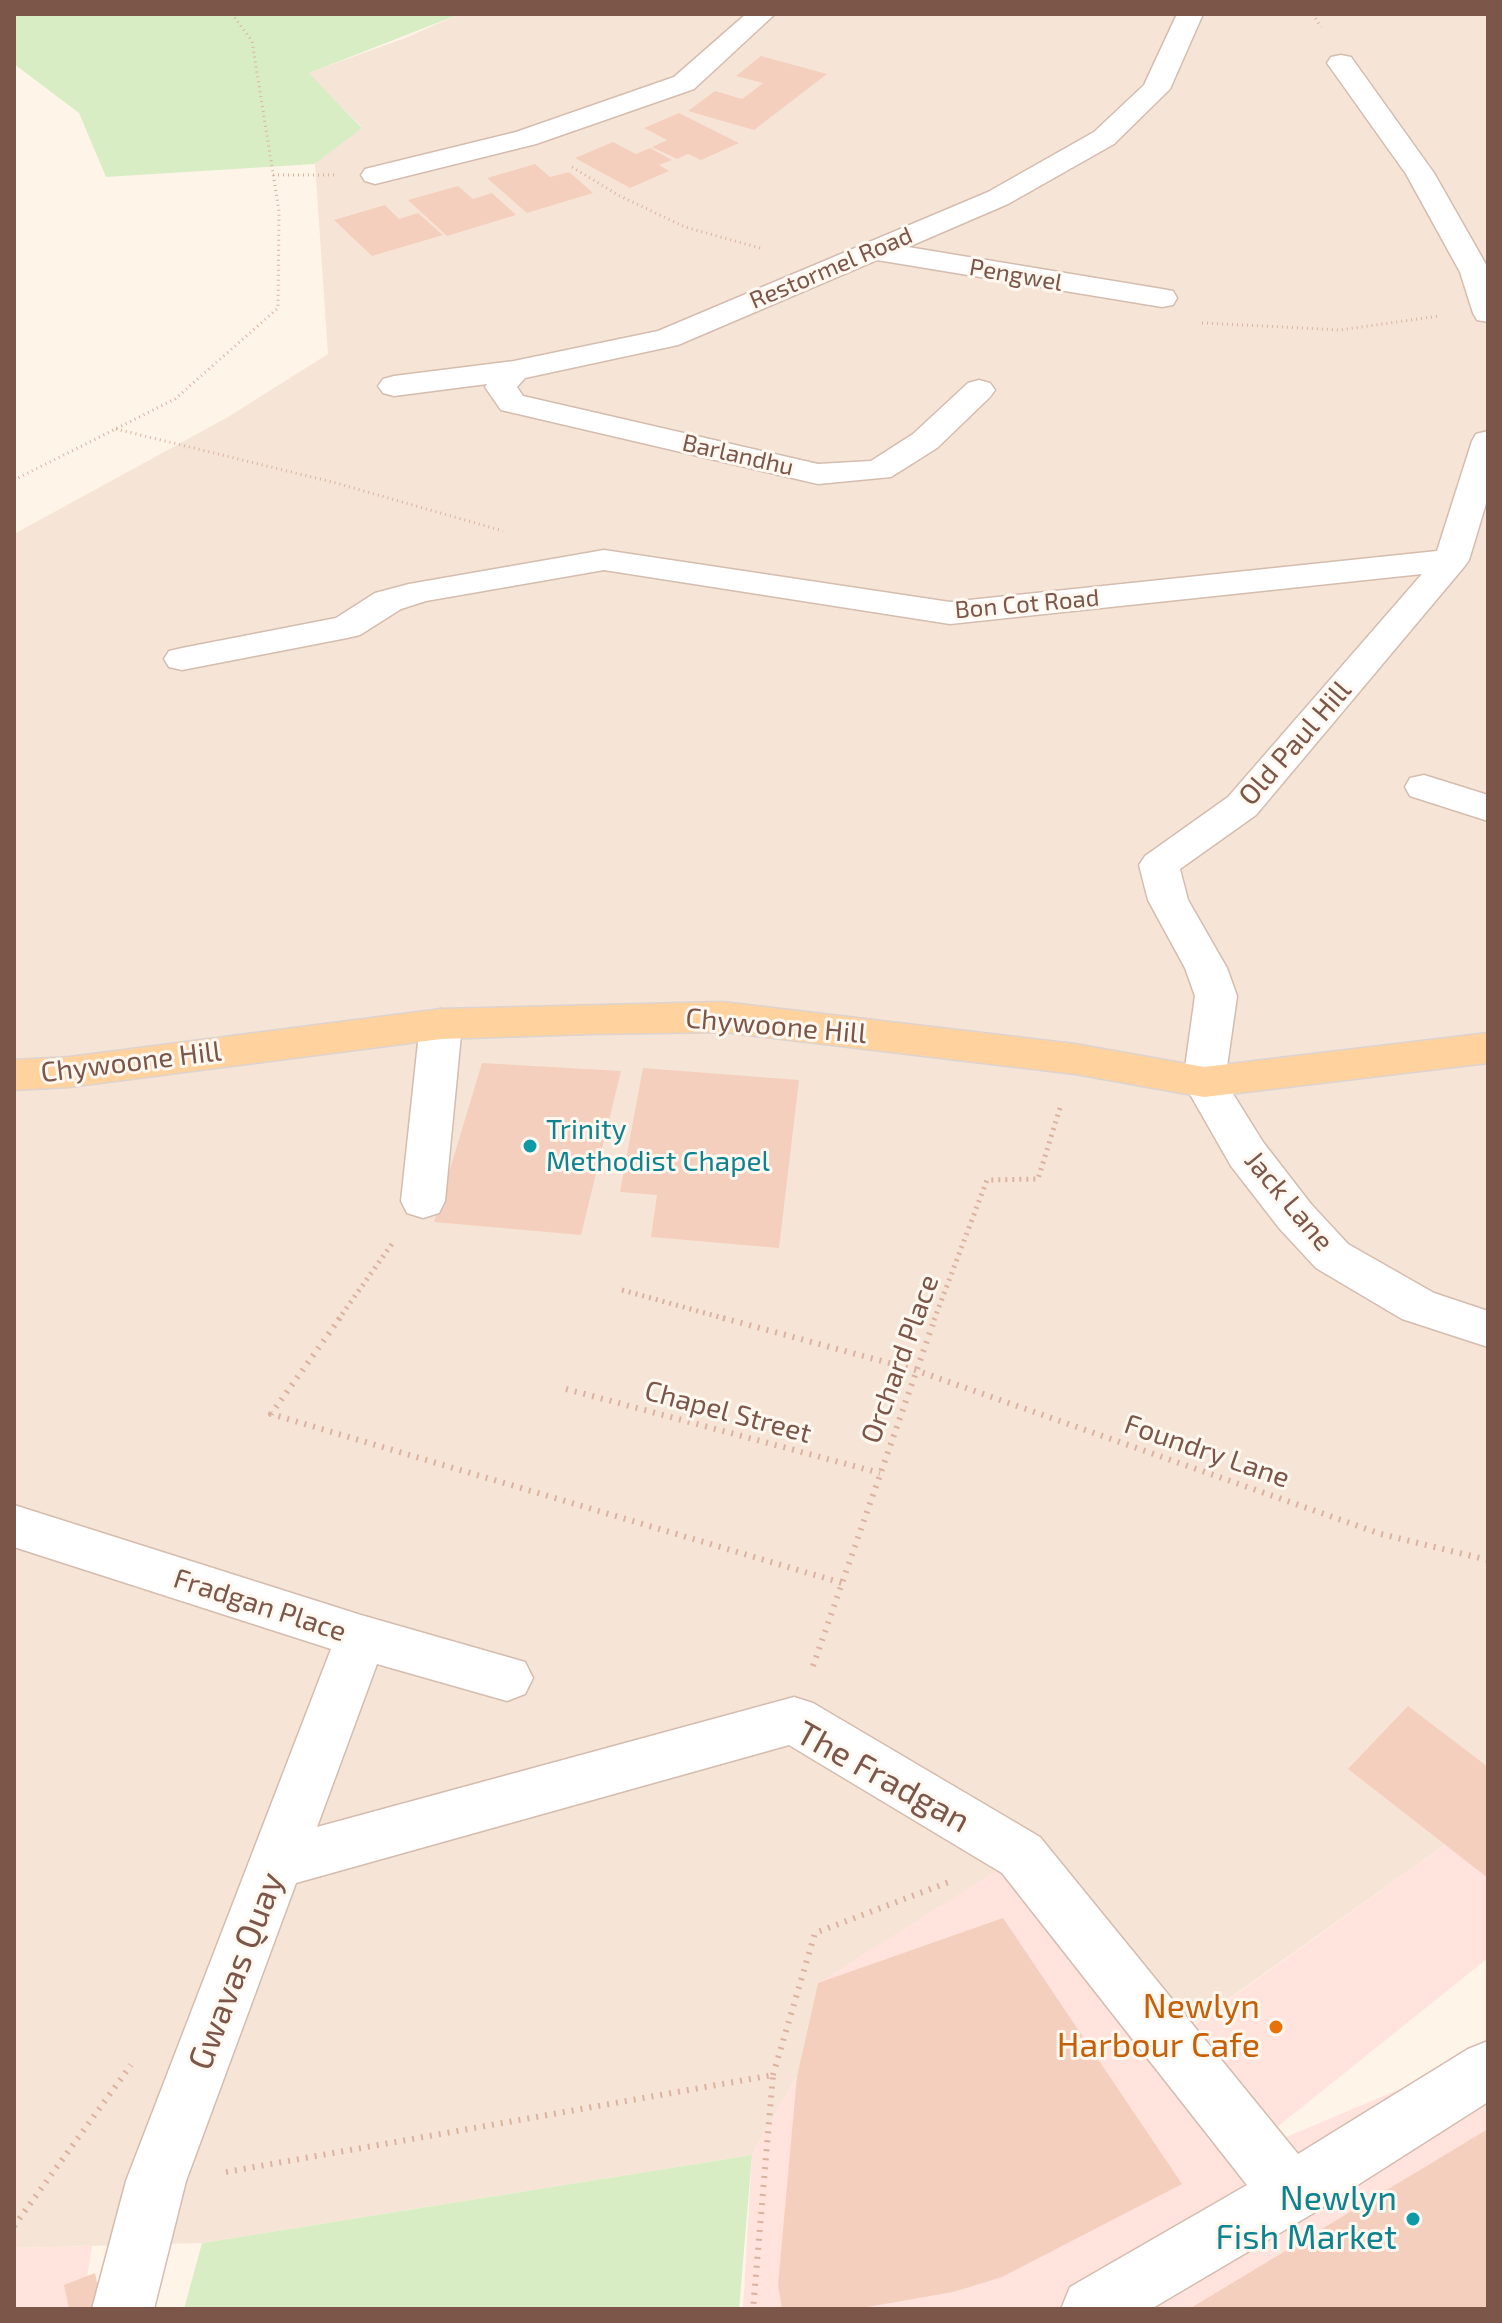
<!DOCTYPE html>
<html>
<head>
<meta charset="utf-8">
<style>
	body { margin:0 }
	#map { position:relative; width:1502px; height:2323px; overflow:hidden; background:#fef4e8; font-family:"Exo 2",sans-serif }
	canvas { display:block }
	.frame { position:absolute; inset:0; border:16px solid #7b5649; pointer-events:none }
</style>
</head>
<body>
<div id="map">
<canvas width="1502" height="2323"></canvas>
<div class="frame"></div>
</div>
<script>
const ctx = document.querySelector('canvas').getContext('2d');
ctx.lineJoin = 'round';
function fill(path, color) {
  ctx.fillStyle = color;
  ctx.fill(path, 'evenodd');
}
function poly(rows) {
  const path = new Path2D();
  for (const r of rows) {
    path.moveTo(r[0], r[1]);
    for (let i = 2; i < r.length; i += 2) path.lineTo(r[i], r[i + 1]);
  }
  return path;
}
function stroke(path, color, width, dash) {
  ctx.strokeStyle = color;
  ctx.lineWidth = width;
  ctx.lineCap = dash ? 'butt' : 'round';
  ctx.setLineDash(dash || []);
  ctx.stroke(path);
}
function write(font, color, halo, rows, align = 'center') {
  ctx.font = font + ' "Exo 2",sans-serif';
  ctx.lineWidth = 6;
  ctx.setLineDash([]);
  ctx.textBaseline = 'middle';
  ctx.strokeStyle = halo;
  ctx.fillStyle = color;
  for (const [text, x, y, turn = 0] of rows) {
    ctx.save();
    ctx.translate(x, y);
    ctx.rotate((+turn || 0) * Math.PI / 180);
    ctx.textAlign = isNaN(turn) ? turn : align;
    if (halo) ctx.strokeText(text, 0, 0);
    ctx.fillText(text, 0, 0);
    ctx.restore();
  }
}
fill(poly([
	[460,14,1488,14,1488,1814,1157,2050,818,1983,797,2076,752,2155,202,2243,14,2248,14,534,228,417,328,354,315,164,362,127,308,73,405,38]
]), '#f6e5d6');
fill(poly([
	[1488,1814,1488,1958,1241,2156,1488,2052,1488,2309,743,2309,752,2155,797,2076,818,1983,1021,1855,1160,2049],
	[92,2246,82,2309,14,2309,14,2248]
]), '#ffe3dc');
fill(poly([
	[14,14,460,14,309,73,362,128,315,164,106,177,79,113,14,64],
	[752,2155,739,2309,184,2309,202,2243]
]), '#d9edc5');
fill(poly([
	[761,56,827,74,754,130,688,111,715,91,742,99,753,91,763,83,736,76],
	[679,113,739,143,701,160,688,154,677,159,652,147,667,140,644,128],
	[613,142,636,154,650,148,672,160,659,165,669,171,630,188,575,158],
	[535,164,550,177,569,172,593,193,527,213,487,178],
	[458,186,473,199,492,193,516,215,447,236,408,200],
	[385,205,399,219,418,213,443,235,372,256,334,220],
	[482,1063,621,1071,581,1235,434,1222],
	[643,1068,799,1080,779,1248,651,1237,657,1195,620,1192],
	[1408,1706,1488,1767,1488,1878,1348,1769],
	[1003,1918,1182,2184,1002,2277,953,2292,856,2309,782,2309,778,2285,797,2076,818,1983],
	[1488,2129,1488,2309,1189,2309],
	[95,2273,102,2306,93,2309,69,2309,64,2285]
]), '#f5cfbe');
const minor = poly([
	[746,14,775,14,694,89,536,144,375,184,365,181,361,175,365,169,516,132,674,77,746,14],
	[1177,14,1203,14,1170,89,1114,144,1008,204,908,247,1162,289,1173,291,1177,298,1173,305,1162,307,877,260,678,345,525,378,517,387,523,396,818,464,871,461,913,434,968,383,979,380,990,383,995,390,990,397,937,448,891,477,818,484,501,410,485,387,487,384,394,396,383,393,378,386,383,379,394,376,514,361,658,331,988,192,1094,132,1144,85,1177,14],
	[1341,55,1351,57,1434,173,1488,268,1488,322,1477,320,1473,313,1460,272,1406,174,1327,63,1331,57,1341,55],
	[1488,431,1488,497,1469,560,1464,567,1256,815,1180,869,1188,900,1227,968,1237,996,1225,1081,1263,1142,1311,1204,1348,1244,1434,1293,1488,1311,1488,1347,1402,1319,1316,1268,1279,1228,1231,1166,1183,1082,1195,996,1185,968,1148,900,1139,865,1145,856,1228,797,1422,574,950,624,604,570,426,601,401,609,360,635,347,638,182,670,169,667,164,659,169,651,182,648,336,618,375,593,409,584,604,550,950,602,1437,551,1472,441,1476,434,1488,431],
	[1424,775,1488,795,1488,821,1410,796,1405,787,1410,778,1424,775],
	[441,1009,456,1014,462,1024,445,1201,439,1213,423,1218,407,1213,401,1201,420,1024,426,1014,441,1009],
	[14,1505,361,1615,525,1662,533,1678,525,1694,507,1701,377,1664,317,1827,794,1697,813,1703,1040,1837,1298,2154,1468,2049,1488,2041,1488,2102,1312,2214,1151,2309,1061,2309,1070,2287,1247,2185,1002,1873,789,1745,296,1883,186,2181,154,2309,92,2309,126,2181,331,1649,14,1547,14,1505]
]);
const major = poly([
	[723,1002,1075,1044,1204,1067,1488,1033,1488,1063,1204,1097,1075,1074,723,1032,589,1034,441,1039,69,1087,14,1090,14,1060,69,1057,441,1009,723,1002]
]);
stroke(minor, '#d4bcaf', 3);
stroke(major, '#ddd3d0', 3);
stroke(poly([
	[1313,14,1321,27],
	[572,167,618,195,685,227,760,248],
	[273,175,334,175],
	[1202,323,1340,330,1439,316],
	[116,429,336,483,503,531],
	[14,480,175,399,278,308,279,211,252,41,232,14]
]), '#dbb2a0', 3, [1, 4]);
stroke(poly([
	[622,1290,730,1320],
	[338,1320,394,1241],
	[934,1320,987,1180,1038,1179,1060,1108]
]), '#dbb2a0', 5, [2, 5]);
stroke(poly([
	[340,1318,271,1414,842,1583],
	[723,1318,915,1370,1381,1534,1488,1560],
	[566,1389,880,1473],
	[813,1666,935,1318],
	[773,2075,815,1933,949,1882],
	[226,2172,773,2075,753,2309],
	[14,2226,131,2065]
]), '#dbb2a0', 6, [2, 7]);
fill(minor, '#fff');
fill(major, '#ffd29e');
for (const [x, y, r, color] of [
	[530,1146,8,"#0f9aa8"],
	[1276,2027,8,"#e8710a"],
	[1413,2219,8,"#0f9aa8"]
]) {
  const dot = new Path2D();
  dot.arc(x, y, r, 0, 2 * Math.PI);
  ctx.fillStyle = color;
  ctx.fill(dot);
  stroke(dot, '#fff8f0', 3);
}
write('24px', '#7b5649', '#fff8f0', [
	["Restormel Road",831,268,-23],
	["Pengwel",1016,275,10],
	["Barlandhu",738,455,13],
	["Bon Cot Road",1027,604,-5]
]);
write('28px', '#7b5649', '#fff8f0', [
	["Old Paul Hill",1295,743,-49],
	["Chywoone Hill",776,1026,5],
	["Chywoone Hill",131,1062,-7],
	["Jack Lane",1289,1201,50],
	["Orchard Place",900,1359,-70],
	["Chapel Street",728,1412,15],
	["Foundry Lane",1207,1451,19],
	["Fradgan Place",260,1605,18]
]);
write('28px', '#0d838f', '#fff8f0', [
	["Trinity",546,1130],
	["Methodist Chapel",546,1162]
], 'left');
write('34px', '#7b5649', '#fff8f0', [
	["The Fradgan",883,1777,29],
	["Gwavas Quay",236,1971,-69]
]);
write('34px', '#c56008', '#fff8f0', [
	["Newlyn",1260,2007],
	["Harbour Cafe",1260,2046]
], 'right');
write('34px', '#0d838f', '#fff8f0', [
	["Newlyn",1397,2199],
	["Fish Market",1397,2238]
], 'right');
</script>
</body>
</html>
